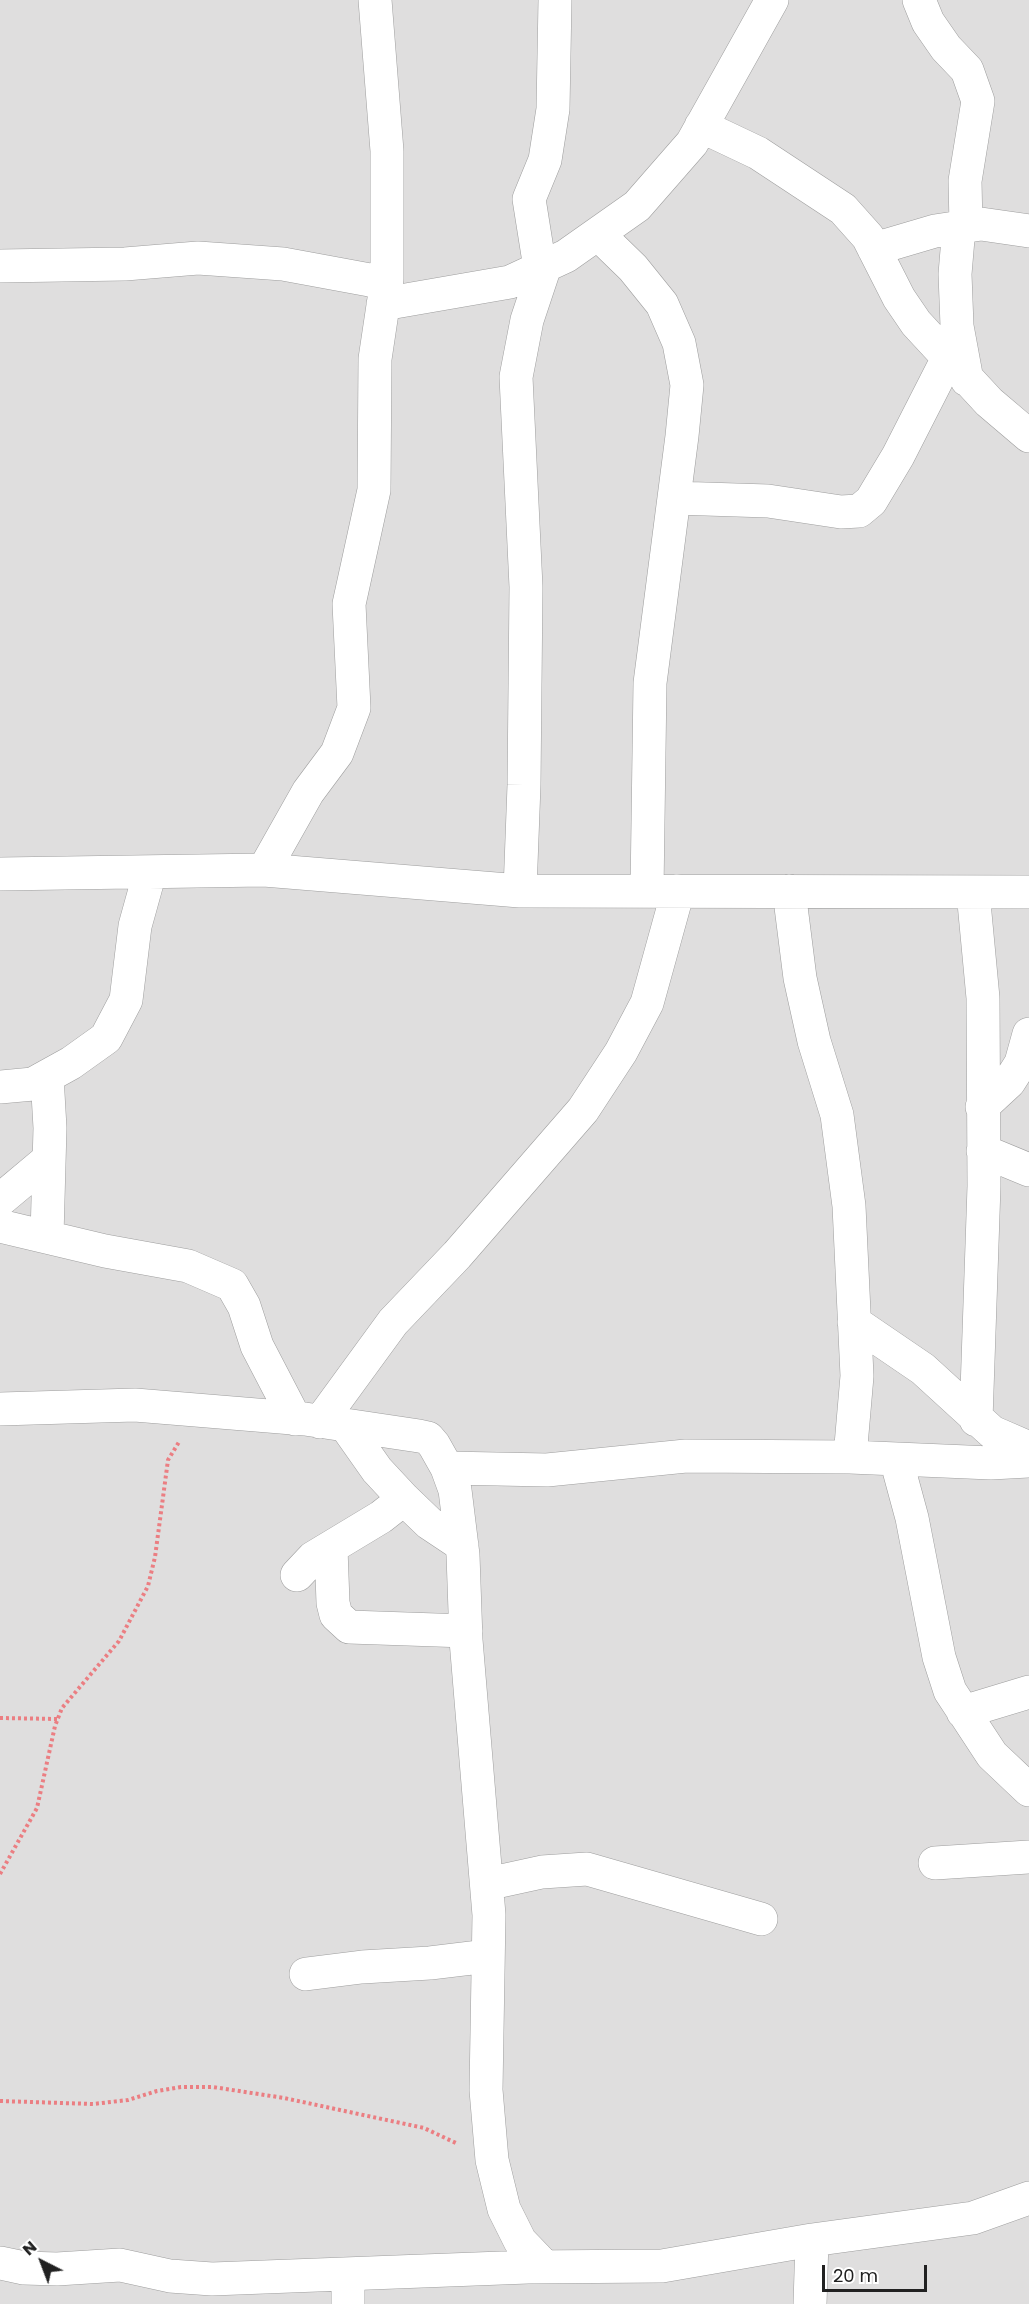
<!DOCTYPE html>
<html>
<head>
<meta charset="utf-8">
<style>
	body { margin:0 }
	#map { position:relative; width:1029px; height:2304px; overflow:hidden; background:#f0ece8; font-family:Poppins,sans-serif }
	canvas { display:block }
	.north { position:absolute; left:12px; top:2232px; width:60px; height:60px; -webkit-text-stroke:4px #fff; paint-order:stroke; rotate:318deg; font-size:16px; font-weight:700; line-height:24px; text-align:center; color:#212121 }
	.north::after { content:''; display:block; margin:auto; width:21px; height:27px; background:#212121; clip-path:polygon(50% 0,100% 100%,50% 72%,0 100%) }
	.scale { position:absolute; left:822px; top:2265px; width:105px; height:27px; box-sizing:border-box; border:3px solid #212121; border-top:0; padding-left:8px; font-size:18px; line-height:21px; white-space:nowrap; color:#212121; -webkit-text-stroke:4px #fff; paint-order:stroke }
</style>
</head>
<body>
<div id="map">
<canvas width="1029" height="2304"></canvas>
<div class="north">N</div>
<div class="scale">20 m</div>
</div>
<script>
const ctx = document.querySelector('canvas').getContext('2d');
ctx.lineJoin = 'round';
function fill(path, color) {
  ctx.fillStyle = color;
  ctx.fill(path, 'evenodd');
}
function poly(rows) {
  const path = new Path2D();
  for (const r of rows) {
    path.moveTo(r[0], r[1]);
    for (let i = 2; i < r.length; i += 2) path.lineTo(r[i], r[i + 1]);
  }
  return path;
}
function stroke(path, color, width, dash) {
  ctx.strokeStyle = color;
  ctx.lineWidth = width;
  ctx.lineCap = dash ? 'butt' : 'round';
  ctx.setLineDash(dash || []);
  ctx.stroke(path);
}
fill(poly([
	[0,0,1029,0,1029,2304,0,2304]
]), '#dfdede');
const minor = poly([
	[919,0,928,22,946,48,967,70,978,101,965,181,966,226],
	[701,126,758,153,843,209,868,237,899,298,916,323,989,402,1029,436],
	[959,227,955,274,957,326,967,380],
	[598,234,633,268,662,304,679,343,687,385,682,436,650,683,647,891],
	[874,249,935,231,981,224,1029,231],
	[0,266,125,264,198,258,283,264,386,283],
	[540,268,529,199,545,160,553,109,555,0],
	[383,304,510,282,566,256,637,206,692,143,772,0],
	[674,498,768,501,841,512,859,511,871,501,898,456,948,358],
	[264,870,308,792,337,753,354,708,349,604,374,490,375,359,387,279,387,151,375,0],
	[0,874,264,870,520,891,1029,892],
	[520,891,524,785,526,587,516,377,527,320,545,266],
	[789,891,800,978,814,1041,837,1115,849,1206,857,1376,850,1457],
	[973,892,983,998,984,1186,976,1420],
	[0,1087,33,1084,71,1063,106,1038,126,1000,135,926,150,872],
	[982,1107,1009,1082,1021,1063,1029,1034],
	[983,1151,1029,1170],
	[0,1200,49,1159],
	[0,1226,105,1251,188,1266,232,1285,244,1306,257,1346,295,1419],
	[47,1236,50,1128,47,1076],
	[854,1322,923,1369,992,1432,1029,1448],
	[0,1409,135,1405,305,1419,419,1436,428,1438,434,1445,447,1468,455,1490,463,1555,466,1640,489,1915,486,2090,492,2160,504,2209,520,2241,545,2267],
	[320,1422,393,1322,457,1255,583,1110,621,1052,647,1003,678,891],
	[346,1426,377,1470,404,1499,429,1523,462,1545],
	[896,1459,912,1518,939,1657,950,1691,992,1755,1029,1790],
	[447,1468,547,1470,686,1456,850,1457,991,1463,1029,1461],
	[331,1548,333,1603,336,1615,349,1627,466,1631],
	[297,1575,313,1558,381,1517,404,1499],
	[963,1712,1029,1692],
	[935,1863,1029,1857],
	[487,1884,542,1872,587,1869,761,1919],
	[306,1974,362,1967,430,1963,488,1956],
	[0,2263,24,2268,57,2269,120,2265,170,2276,212,2279,528,2267,662,2266,812,2240,973,2218,1029,2198],
	[348,2304,348,2274],
	[810,2304,812,2240]
]);
stroke(minor, '#9e9e9e', 34);
stroke(poly([
	[0,1718,58,1719],
	[0,1874,37,1808,55,1726,62,1708,119,1641,148,1586,155,1557,168,1460,179,1442],
	[0,2101,93,2104,128,2100,157,2091,181,2087,213,2087,284,2098,424,2128,458,2144]
]), '#eb7e82', 4, [3, 3]);
stroke(minor, '#fff', 33);
</script>
</body>
</html>
